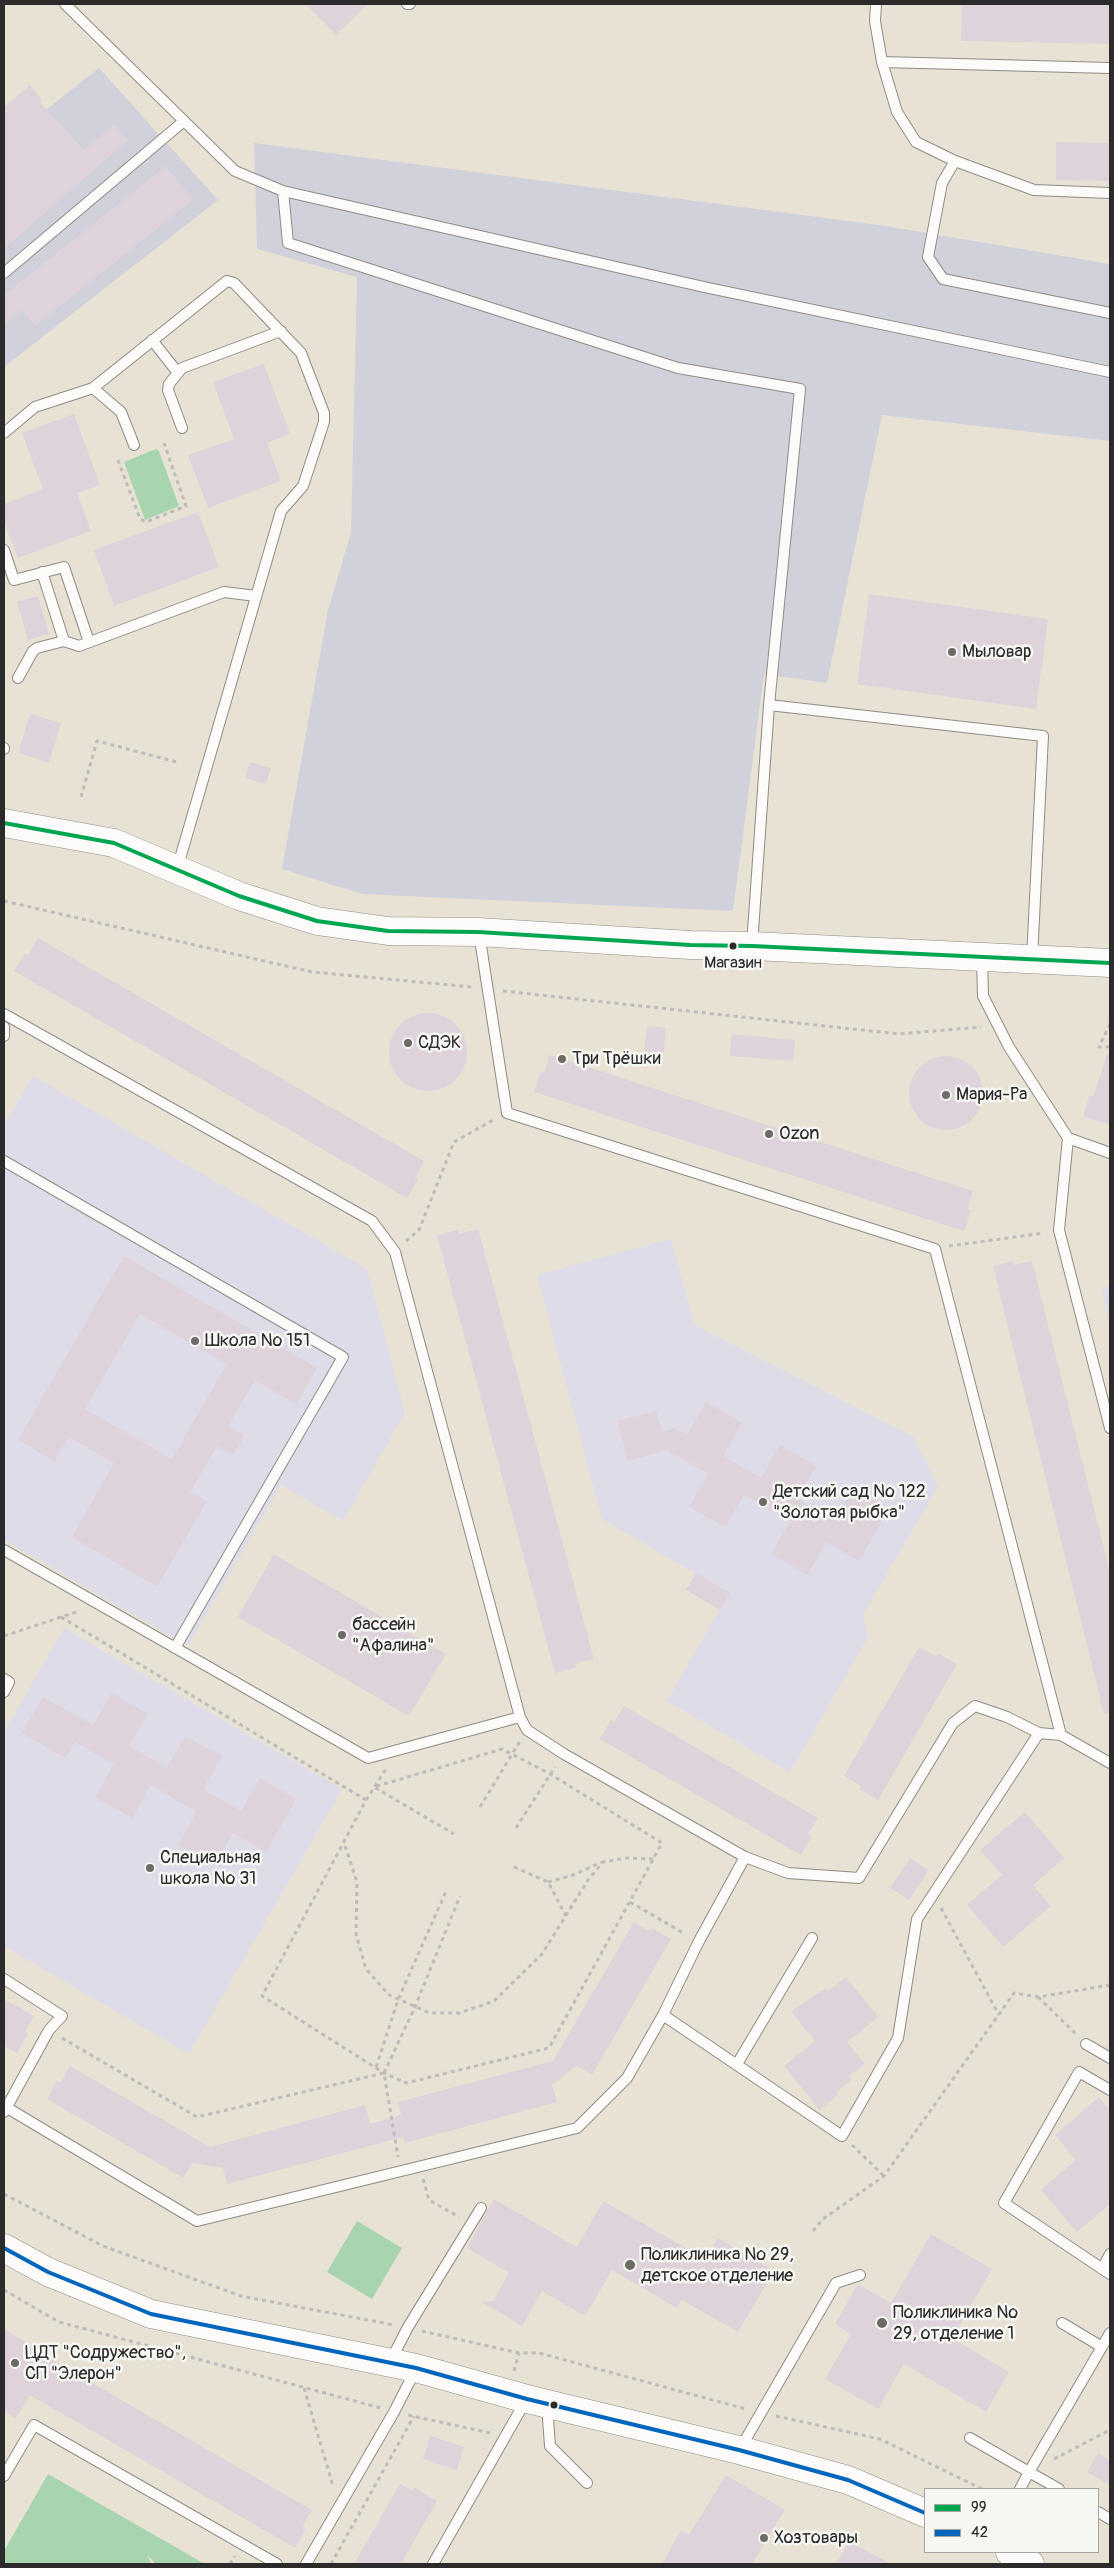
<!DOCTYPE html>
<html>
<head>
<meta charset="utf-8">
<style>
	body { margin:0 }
	#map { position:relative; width:1114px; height:2568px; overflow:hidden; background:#e8e2d5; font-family:Pangolin,sans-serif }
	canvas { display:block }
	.frame { position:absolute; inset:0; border:5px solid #2b2b2b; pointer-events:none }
	.legend { position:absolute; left:924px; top:2488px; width:175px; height:65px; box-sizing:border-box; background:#f6f6f2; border:1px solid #a5a5a2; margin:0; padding:6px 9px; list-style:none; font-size:15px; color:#2b2b2b }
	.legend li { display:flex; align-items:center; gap:10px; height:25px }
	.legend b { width:25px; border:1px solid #a5a5a2 }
</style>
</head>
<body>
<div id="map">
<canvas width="1114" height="2568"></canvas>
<div class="frame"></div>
<ul class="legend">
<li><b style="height:6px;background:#00a651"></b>99</li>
<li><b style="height:6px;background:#0065bd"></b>42</li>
</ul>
</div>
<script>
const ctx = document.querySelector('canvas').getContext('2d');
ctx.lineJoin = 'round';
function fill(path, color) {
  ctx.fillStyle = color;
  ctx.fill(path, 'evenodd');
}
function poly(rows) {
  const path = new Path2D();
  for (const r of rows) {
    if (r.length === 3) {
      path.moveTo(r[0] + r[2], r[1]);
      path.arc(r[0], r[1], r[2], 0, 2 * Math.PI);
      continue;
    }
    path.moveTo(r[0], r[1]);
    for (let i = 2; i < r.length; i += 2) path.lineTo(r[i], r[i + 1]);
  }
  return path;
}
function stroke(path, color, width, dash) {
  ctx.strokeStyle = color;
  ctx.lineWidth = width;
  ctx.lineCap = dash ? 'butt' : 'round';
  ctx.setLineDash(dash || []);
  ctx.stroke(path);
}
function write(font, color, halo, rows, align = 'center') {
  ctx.font = font + ' Pangolin,sans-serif';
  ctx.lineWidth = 5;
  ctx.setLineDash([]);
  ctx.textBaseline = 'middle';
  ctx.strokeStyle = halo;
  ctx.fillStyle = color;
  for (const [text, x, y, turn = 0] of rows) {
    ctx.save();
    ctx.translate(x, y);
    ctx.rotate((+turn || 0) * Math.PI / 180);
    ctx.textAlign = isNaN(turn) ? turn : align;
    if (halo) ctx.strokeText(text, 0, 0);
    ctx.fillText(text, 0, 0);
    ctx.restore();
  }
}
fill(poly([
	[33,1076,367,1269,405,1413,343,1521,281,1485,188,1646,4,1540,4,1126],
	[671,1239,694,1325,913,1436,938,1486,863,1615,868,1637,790,1772,667,1701,729,1593,602,1519,537,1275],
	[1110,1285,1110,1322,1102,1289],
	[64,1628,342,1789,189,2054,4,1946,4,1732]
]), '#dedce9');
fill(poly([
	[99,68,218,200,4,367,4,143],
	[254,143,886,226,1110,264,1110,441,882,415,827,683,764,674,733,911,362,894,282,869,328,610,351,533,357,277,257,249]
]), '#d0d1da');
fill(poly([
	[156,449,159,451,179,506,145,520,124,462],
	[357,2221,402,2248,372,2299,327,2272],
	[48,2474,205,2564,156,2564,148,2556,151,2564,4,2564,4,2551]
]), '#a8d5af');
fill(poly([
	[306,4,368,4,336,35],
	[962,4,1110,4,1110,44,961,41],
	[30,85,42,100,40,102,84,150,114,124,128,140,4,249,4,107],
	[1056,142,1110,143,1110,181,1056,180],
	[166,166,193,200,35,326,22,310,4,325,4,295],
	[264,364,290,434,267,443,281,481,208,508,188,455,234,439,213,382],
	[74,414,100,485,77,493,91,531,18,558,4,521,4,504,43,489,22,433],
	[198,512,219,567,114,606,94,550],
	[869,594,1048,619,1036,709,857,684],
	[38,596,49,634,28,640,17,602],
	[30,714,61,723,49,763,18,753],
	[250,762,271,768,266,784,245,778],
	[38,938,424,1161,415,1178,418,1180,407,1198,14,971,25,953,28,955],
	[428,1052,39],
	[647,1026,666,1028,664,1053,644,1051],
	[732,1034,795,1040,793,1061,730,1056],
	[550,1055,973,1191,967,1209,971,1210,964,1231,534,1092,541,1072,544,1073],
	[1107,1055,1110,1056,1110,1125,1083,1116,1090,1095,1093,1097],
	[946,1093,37],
	[478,1229,594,1659,575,1664,576,1668,555,1673,437,1235,458,1230,459,1234],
	[124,1256,317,1368,296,1404,255,1380,228,1426,245,1436,233,1455,217,1446,190,1492,207,1501,157,1587,72,1537,114,1463,69,1437,54,1461,18,1440],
	[140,1314,227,1364,172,1459,85,1409],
	[1013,1261,1014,1265,1032,1261,1110,1573,1110,1713,1104,1714,993,1266],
	[706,1402,742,1423,723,1456,761,1478,780,1445,816,1466,797,1499,835,1520,854,1487,890,1508,859,1561,826,1542,807,1575,771,1554,790,1521,744,1495,725,1527,689,1507,708,1474,667,1450,628,1461,617,1421,656,1411,662,1432,675,1428,687,1435],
	[274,1554,446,1654,409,1716,238,1617],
	[696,1573,730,1593,720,1610,686,1590],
	[919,1647,936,1656,938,1653,957,1664,878,1800,859,1789,861,1786,844,1776],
	[112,1693,148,1714,129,1746,167,1768,185,1736,222,1756,203,1789,241,1811,260,1778,296,1799,266,1852,233,1833,214,1866,178,1845,197,1812,151,1785,132,1818,95,1797,114,1764,75,1742,65,1758,22,1733,43,1697,93,1725],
	[624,1706,818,1818,808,1834,812,1836,801,1855,600,1739,611,1720,614,1722],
	[1025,1812,1064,1858,1033,1885,1051,1906,1003,1947,967,1905,1002,1875,980,1850],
	[910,1858,929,1870,909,1900,890,1888],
	[634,1922,650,1931,652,1928,671,1939,592,2075,577,2066,552,2085,557,2102,405,2143,403,2137,227,2184,223,2168,192,2163,183,2178,47,2099,57,2081,61,2082,70,2066,210,2147,365,2105,370,2124,401,2115,398,2102,553,2061],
	[846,1977,878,2017,847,2042,865,2064,849,2076,852,2080,836,2092,838,2095,820,2110,784,2066,815,2041,791,2011,826,1988,828,1991],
	[4,1999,34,2016,25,2032,28,2034,17,2053,4,2046],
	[1099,2097,1110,2110,1110,2204,1077,2232,1041,2190,1076,2160,1055,2135],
	[494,2199,577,2247,603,2201,706,2259,718,2238,774,2271,738,2332,682,2300,677,2308,612,2270,585,2316,542,2291,522,2326,480,2301,493,2301,509,2273,467,2248],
	[931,2234,992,2269,952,2338,1009,2372,986,2412,904,2364,878,2409,825,2379,851,2334,835,2324,858,2284,891,2303],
	[4,2329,55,2359,54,2361,312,2510,302,2527,306,2529,295,2548,30,2395,16,2418,4,2411],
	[430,2436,464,2447,457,2470,423,2459],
	[1098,2453,1110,2460,1110,2485,1087,2472],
	[726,2475,785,2510,752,2564,662,2564,681,2530,689,2535],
	[400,2484,413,2491,414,2487,437,2501,401,2564,354,2564],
	[849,2541,891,2564,836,2564]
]), '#ded3da');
const lane = poly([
	[65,4,235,171,283,191,288,243,678,368,800,389,769,705,752,945],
	[407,4,410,4],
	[876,4,875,21,882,62,1110,68],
	[882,62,897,112,916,142,955,161,1034,190,1110,193],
	[955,161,942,183,928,257,943,279,1110,313],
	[283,191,704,287,1110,372],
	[4,273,184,121],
	[152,340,178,373],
	[93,388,121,412,134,445],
	[182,428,168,390,169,384,182,368,281,331],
	[4,433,35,407,93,388,227,281,234,283,301,353,324,413,324,422,303,486,281,511,177,869],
	[4,550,14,580,64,567,89,642],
	[42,572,64,641],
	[18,678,33,651,37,648,64,641,79,646,224,592,256,596],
	[769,705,1043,736,1032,959],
	[4,748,4,749],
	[479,933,507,1113,935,1249,1061,1735],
	[982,959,983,996,1009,1047,1068,1138,1059,1230,1110,1428],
	[4,1014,372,1221,395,1252,520,1717],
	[4,1027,4,1036],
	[1068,1138,1110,1153],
	[4,1161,343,1357,175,1648],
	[4,1550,368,1758,520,1717,527,1730,564,1754,745,1857,788,1873,859,1878,953,1723,975,1706,1007,1717,1039,1733,1061,1735,1110,1763],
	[4,1679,9,1682,4,1692],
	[4,1979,62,2016,49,2030,4,2112],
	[663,2015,842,2136,898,2038,917,1919,1039,1733],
	[1086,2044,1110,2058],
	[737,2064,812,1938],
	[1110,2090,1079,2072,1004,2203,1110,2274],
	[4,2106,197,2221,577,2128,627,2078,663,2015,699,1941,745,1857],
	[1102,2269,1110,2254],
	[1062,2323,1102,2347],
	[390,2362,408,2327,481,2208],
	[547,2405,550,2446,587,2483],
	[970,2438,1029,2472,1110,2333],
	[740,2449,836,2283,860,2275],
	[4,2476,34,2425,277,2564],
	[1020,2489,1029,2472,1059,2489],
	[1098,2512,1110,2519],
	[306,2564,394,2412,416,2369],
	[433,2564,526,2400]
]);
const secondary = poly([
	[4,823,114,843,239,896,317,921,388,931,478,932,690,945,752,946,1110,963],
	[4,2248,48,2272,151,2314,416,2368,527,2399,739,2450,848,2480,925,2513],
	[1010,2552,1030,2564]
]);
stroke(lane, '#8f8c86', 12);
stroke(secondary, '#8f8c86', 29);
stroke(poly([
	[118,460,140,519,146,522,186,506,164,443],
	[81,797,97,741,177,762],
	[4,901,312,972,472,987],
	[503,991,899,1034,981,1027],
	[1110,1024,1099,1047,1110,1047],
	[406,1241,419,1230,454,1142,495,1119],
	[949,1246,1044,1233],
	[61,1617,366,1800,262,1996,384,2073,406,2083,549,2048,662,1843,550,1774,502,1749,374,1787,454,1834],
	[4,1636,79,1611],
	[366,1800,386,1769],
	[480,1807,520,1741],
	[516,1828,555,1767],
	[345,1846,357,1882,356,1934,366,1969,389,1995,430,2013,459,2013,494,2001,542,1954,588,1880,603,1862,627,1858,653,1859],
	[514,1867,548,1882,566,1916],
	[548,1882,573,1875,602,1862],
	[630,1902,685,1934],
	[941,1908,999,2015],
	[1038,1997,1076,2034],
	[62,2038,197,2117,384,2073,398,2157],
	[376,2067,398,2000,447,1889],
	[384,2073,415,2007,460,1896],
	[852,2145,884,2176],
	[423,2179,429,2200,459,2217],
	[4,2194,103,2246,241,2296,394,2325],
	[813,2231,823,2219,884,2176,1014,1993,1038,1997,1110,1985],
	[4,2290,59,2322,381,2408],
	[422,2331,519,2353,539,2353,746,2409],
	[514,2371,519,2353],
	[304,2388,333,2486],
	[408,2415,490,2433],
	[776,2416,880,2439,982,2489],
	[1054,2459,1110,2430],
	[230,2564,235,2556],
	[331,2564,414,2416]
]), '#bdbcba', 3, [4, 4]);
stroke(lane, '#fcfbf9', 10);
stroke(secondary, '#fcfbf9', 28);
stroke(poly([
	[4,823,114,843,239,896,317,921,388,931,478,932,690,945,752,946,1110,963]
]), '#00a651', 4);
stroke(poly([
	[4,2248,48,2272,151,2314,416,2368,527,2399,739,2450,848,2480,925,2513]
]), '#0065bd', 4);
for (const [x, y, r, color] of [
	[952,652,5,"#6d6b66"],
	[733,946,4.5,"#2b2b2b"],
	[408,1043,5,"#6d6b66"],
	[562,1059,5,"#6d6b66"],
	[946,1095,5,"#6d6b66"],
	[769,1134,5,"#6d6b66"],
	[195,1341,5,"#6d6b66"],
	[763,1502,5,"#6d6b66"],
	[342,1635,5,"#6d6b66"],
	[150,1868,5,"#6d6b66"],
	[630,2265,6,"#6d6b66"],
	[882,2323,6,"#6d6b66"],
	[15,2363,5,"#6d6b66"],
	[554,2405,4.5,"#2b2b2b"],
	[764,2538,5,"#6d6b66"]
]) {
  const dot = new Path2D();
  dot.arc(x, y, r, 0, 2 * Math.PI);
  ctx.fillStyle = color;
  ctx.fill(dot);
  stroke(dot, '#f6f6f2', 2);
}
write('17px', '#2b2b2b', '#f6f6f2', [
	["Магазин",733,964]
]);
write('18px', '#2b2b2b', '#f6f6f2', [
	["Мыловар",962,652],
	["СДЭК",418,1043],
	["Три Трёшки",572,1059],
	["Мария-Ра",956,1095],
	["Ozon",779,1134],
	["Школа № 151",205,1341],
	["Детский сад № 122",773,1492],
	["\"Золотая рыбка\"",773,1513],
	["бассейн",352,1625],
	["\"Афалина\"",352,1646],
	["Специальная",160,1858],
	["школа № 31",160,1879],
	["Поликлиника № 29,",641,2255],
	["детское отделение",641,2276],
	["Поликлиника №",893,2313],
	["29, отделение 1",893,2334],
	["ЦДТ \"Содружество\",",25,2353],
	["СП \"Элерон\"",25,2374],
	["Хозтовары",774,2538]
], 'left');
</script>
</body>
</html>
